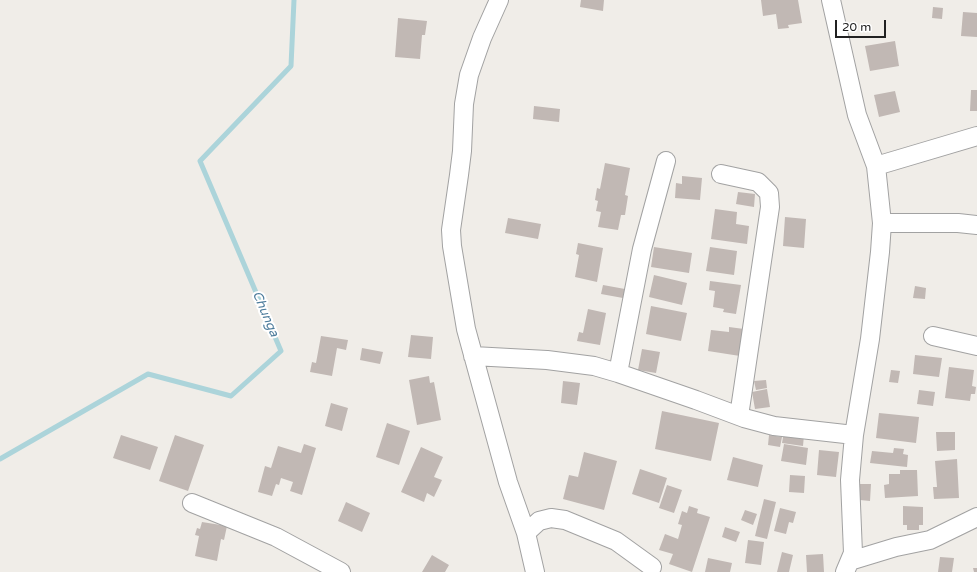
<!DOCTYPE html>
<html>
<head>
<meta charset="utf-8">
<style>
	body { margin:0 }
	#map { position:relative; width:977px; height:572px; overflow:hidden; background:#f0ede8; font-family:"Varela Round",sans-serif }
	canvas { display:block }
	.scale { position:absolute; left:835px; top:20px; width:51px; height:18px; box-sizing:border-box; border:2px solid #212121; border-top:0; padding-left:5px; font-size:12px; line-height:14px; white-space:nowrap; color:#212121; -webkit-text-stroke:3px #fff; paint-order:stroke }
</style>
</head>
<body>
<div id="map">
<canvas width="977" height="572"></canvas>
<div class="scale">20 m</div>
</div>
<script>
const ctx = document.querySelector('canvas').getContext('2d');
ctx.lineJoin = 'round';
function poly(rows) {
  const path = new Path2D();
  for (const r of rows) {
    path.moveTo(r[0], r[1]);
    for (let i = 2; i < r.length; i += 2) path.lineTo(r[i], r[i + 1]);
  }
  return path;
}
function stroke(path, color, width, dash) {
  ctx.strokeStyle = color;
  ctx.lineWidth = width;
  ctx.lineCap = dash ? 'butt' : 'round';
  ctx.setLineDash(dash || []);
  ctx.stroke(path);
}
function fill(path, color) {
  ctx.fillStyle = color;
  ctx.fill(path, 'evenodd');
}
function write(font, color, halo, rows, align = 'center') {
  ctx.font = font + ' "Varela Round",sans-serif';
  ctx.lineWidth = 4;
  ctx.setLineDash([]);
  ctx.textBaseline = 'middle';
  ctx.strokeStyle = halo;
  ctx.fillStyle = color;
  for (const [text, x, y, turn = 0] of rows) {
    ctx.save();
    ctx.translate(x, y);
    ctx.rotate((+turn || 0) * Math.PI / 180);
    ctx.textAlign = isNaN(turn) ? turn : align;
    if (halo) ctx.strokeText(text, 0, 0);
    ctx.fillText(text, 0, 0);
    ctx.restore();
  }
}
stroke(poly([
	[0,459,148,374,231,396,281,351,200,161,291,66,294,0]
]), '#acd4da', 5);
fill(poly([
	[581,0,604,0,603,11,580,7],
	[761,0,798,0,802,23,788,25,789,28,778,29,776,14,763,16],
	[933,7,943,8,942,19,932,18],
	[963,12,977,13,977,37,961,36],
	[398,18,427,21,425,35,422,35,420,59,395,57],
	[895,41,899,66,870,71,865,46],
	[971,90,977,90,977,111,970,111],
	[895,91,900,112,879,117,874,95],
	[534,106,560,109,559,122,533,119],
	[605,163,630,168,625,195,628,196,625,215,621,215,618,230,598,227,601,212,596,211,598,201,595,200,597,188,600,189],
	[682,176,702,178,700,200,675,198,676,183,682,184],
	[738,192,755,194,754,207,736,204],
	[715,209,737,212,736,224,749,226,747,244,711,239],
	[785,217,806,219,804,248,783,246],
	[508,218,541,224,538,239,505,233],
	[578,243,603,248,597,282,575,277,579,255,576,254],
	[654,247,692,253,689,273,651,267],
	[710,247,737,251,734,275,706,271],
	[654,275,687,283,682,305,649,297],
	[710,281,741,285,736,314,723,312,724,309,713,307,715,291,709,290],
	[603,285,625,289,623,298,601,294],
	[915,286,926,288,925,299,913,298],
	[651,306,687,313,681,341,646,334],
	[588,309,606,313,600,345,577,341,579,332,583,333],
	[729,327,744,329,740,356,708,351,711,330,729,332],
	[411,335,433,337,431,359,408,357],
	[321,336,348,340,346,350,337,348,332,376,310,372,312,362,316,363],
	[362,348,383,352,380,364,360,360],
	[642,349,660,352,656,373,638,370],
	[915,355,942,358,939,377,913,374],
	[949,367,974,370,972,386,976,387,975,394,971,394,970,401,945,398],
	[891,370,900,371,898,383,889,382],
	[429,376,430,383,434,382,441,420,417,425,409,380],
	[766,380,767,388,756,390,754,381],
	[563,381,580,383,577,405,561,403],
	[767,389,770,407,755,409,752,392],
	[919,390,935,392,933,406,917,404],
	[331,403,348,408,342,431,325,426],
	[662,411,719,423,711,461,655,449],
	[879,413,919,417,916,443,876,438],
	[387,423,410,431,399,465,376,457],
	[784,432,804,435,803,446,782,443],
	[936,432,955,432,955,450,937,451],
	[121,435,158,447,150,470,113,458],
	[175,435,204,445,188,491,159,481],
	[769,435,782,437,780,447,768,445],
	[304,444,316,448,302,495,290,491,293,482,281,478,279,485,276,484,272,496,258,492,265,466,271,468,278,446,301,453],
	[784,444,808,448,806,465,781,461],
	[421,447,443,457,434,477,442,480,434,497,427,493,424,502,401,492],
	[894,448,904,449,903,454,908,455,907,467,870,463,872,451,893,453],
	[819,450,839,452,836,477,817,475],
	[584,452,617,461,604,510,563,499,569,475,578,477],
	[733,457,763,465,758,487,727,480],
	[957,459,959,498,934,499,933,487,937,487,935,461],
	[640,469,667,478,659,503,632,494],
	[900,470,917,470,918,496,885,498,884,485,889,484,889,474,900,474],
	[790,475,805,476,804,493,789,492],
	[860,484,871,484,870,501,860,500],
	[667,485,682,490,674,513,659,508],
	[764,499,776,502,767,539,755,536],
	[346,502,370,513,362,532,338,521],
	[689,506,698,509,697,513,710,517,692,572,669,564,673,554,659,550,665,534,678,539,682,525,678,524,682,511,687,513],
	[903,506,923,507,923,525,919,525,919,530,907,530,907,525,903,525],
	[780,508,796,512,793,523,789,522,786,534,774,531],
	[745,510,757,514,753,525,741,520],
	[202,522,227,526,224,540,221,539,217,561,195,556,199,536,195,535,197,528,200,529],
	[725,527,740,532,736,542,722,537],
	[748,540,764,542,761,565,745,563],
	[782,552,793,555,789,572,777,572],
	[823,554,824,572,807,572,806,555],
	[432,555,449,565,445,572,422,572],
	[940,557,954,558,952,572,938,572],
	[708,558,732,563,730,572,705,572],
	[973,568,977,568,977,572,974,572]
]), '#c1b8b4');
const minor = poly([
	[499,0,482,38,469,75,464,104,462,151,459,175,451,230,452,246,466,329,508,482,526,533,535,572],
	[831,0,857,115,876,166,882,223,880,252,870,339,854,435,850,480,853,553,845,572],
	[876,166,977,136],
	[721,174,758,182,769,193,770,207,739,416],
	[882,223,958,223,977,225],
	[933,336,977,346],
	[473,356,547,360,594,366,618,373,642,249,666,161],
	[618,373,696,400,744,418,774,426,854,435],
	[192,503,276,537,341,572],
	[526,533,539,521,551,518,565,520,616,541,652,567],
	[850,561,896,547,930,540,977,517]
]);
stroke(minor, '#a2a2a2', 20);
stroke(minor, '#fff', 18);
write('italic 13px', '#4c7b9b', '#fff', [
	["Chunga",265,314,67]
]);
</script>
</body>
</html>
